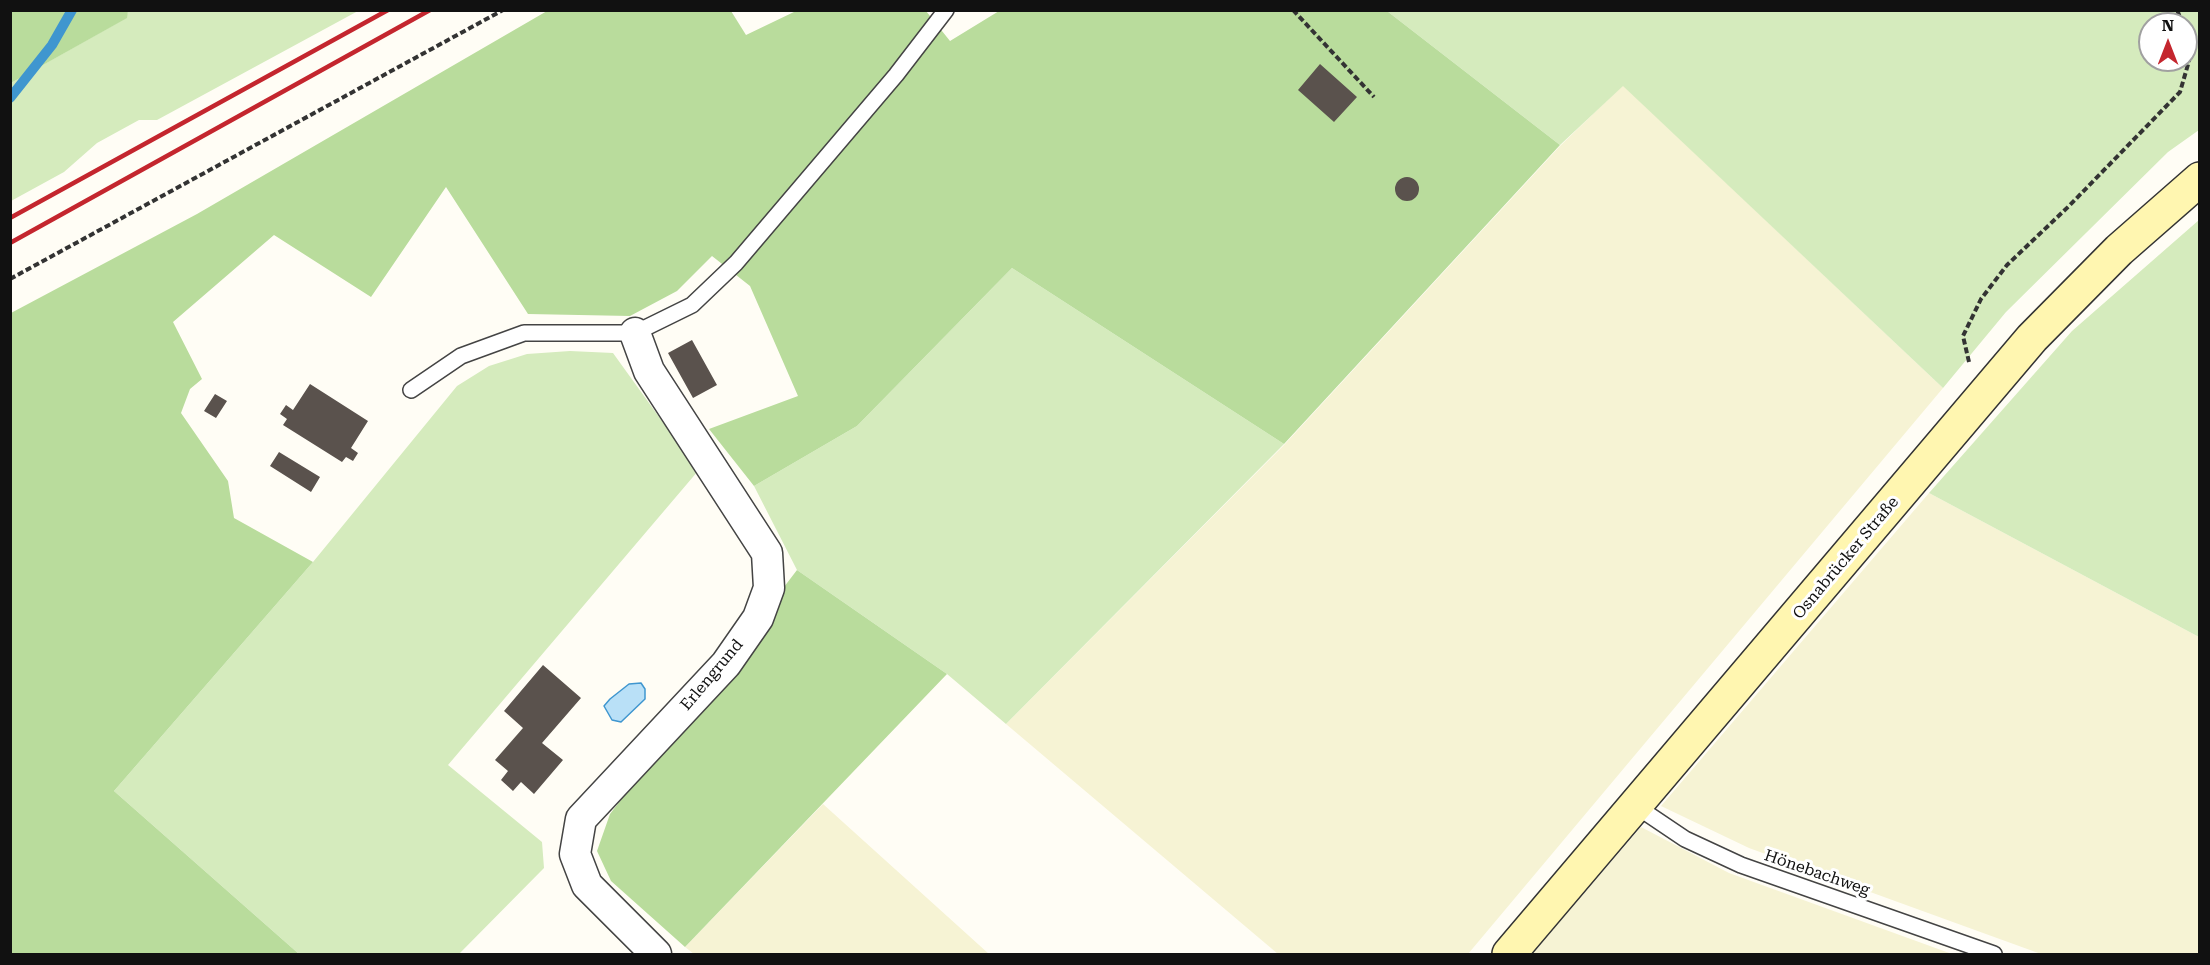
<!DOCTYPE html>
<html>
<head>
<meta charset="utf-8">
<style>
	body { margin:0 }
	#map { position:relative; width:2210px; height:965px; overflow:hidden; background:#fffdf5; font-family:"Roboto Serif",serif }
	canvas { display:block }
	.frame { position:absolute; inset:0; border:12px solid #111; pointer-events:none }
	.north { position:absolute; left:2138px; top:12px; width:60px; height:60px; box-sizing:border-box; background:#fff; border:2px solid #a0a0a0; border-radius:50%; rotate:0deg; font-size:16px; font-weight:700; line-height:24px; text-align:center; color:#111 }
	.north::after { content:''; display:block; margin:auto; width:21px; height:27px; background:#c4262e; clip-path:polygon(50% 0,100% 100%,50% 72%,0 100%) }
</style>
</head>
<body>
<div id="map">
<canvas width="2210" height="965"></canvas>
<div class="frame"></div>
<div class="north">N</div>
</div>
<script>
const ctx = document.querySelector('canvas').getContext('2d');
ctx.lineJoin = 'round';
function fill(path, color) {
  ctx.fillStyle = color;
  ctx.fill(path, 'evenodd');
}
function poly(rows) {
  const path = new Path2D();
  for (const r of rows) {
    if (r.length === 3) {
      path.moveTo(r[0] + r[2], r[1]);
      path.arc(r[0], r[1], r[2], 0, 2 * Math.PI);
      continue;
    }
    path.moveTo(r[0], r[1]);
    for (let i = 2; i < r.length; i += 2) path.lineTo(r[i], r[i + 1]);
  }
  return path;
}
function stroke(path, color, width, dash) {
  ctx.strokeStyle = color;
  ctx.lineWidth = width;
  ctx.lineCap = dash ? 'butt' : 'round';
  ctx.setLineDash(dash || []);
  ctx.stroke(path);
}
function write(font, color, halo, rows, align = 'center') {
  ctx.font = font + ' "Roboto Serif",serif';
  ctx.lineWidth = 6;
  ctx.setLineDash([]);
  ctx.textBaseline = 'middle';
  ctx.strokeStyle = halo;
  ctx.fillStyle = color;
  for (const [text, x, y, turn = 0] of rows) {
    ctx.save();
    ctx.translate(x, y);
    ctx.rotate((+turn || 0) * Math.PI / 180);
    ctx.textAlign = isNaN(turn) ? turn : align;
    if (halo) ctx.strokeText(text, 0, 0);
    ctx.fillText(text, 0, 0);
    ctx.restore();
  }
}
fill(poly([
	[1623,85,1943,388,1468,954,1278,954,1006,724,1284,445,1560,146],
	[1929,493,2199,637,2199,954,2041,954,1749,848,1661,806],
	[823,804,989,954,694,954,685,947],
	[1641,827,1729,873,1952,954,1532,954]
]), '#f6f3d4');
fill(poly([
	[128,11,358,11,157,120,139,120,97,143,64,172,11,201,11,83,126,18],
	[1387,11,2199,11,2199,130,2168,152,2006,312,1943,388,1623,86,1560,145],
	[2150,24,2186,24,2186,60,2150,60],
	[2199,220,2199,637,1929,493,2072,331],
	[1012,268,1284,444,1006,724,947,674,797,570,754,486,857,426],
	[570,351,613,353,698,471,448,765,542,842,544,868,459,954,299,954,114,791,313,562,457,386,489,366,527,354]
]), '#d5ebbd');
fill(poly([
	[11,10,128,10,128,11,127,18,11,83],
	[547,11,731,11,746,35,796,11,926,11,950,41,999,11,1387,11,1560,145,1284,444,1012,268,857,426,754,486,709,429,798,396,750,286,712,256,677,291,630,316,528,314,446,187,371,297,274,235,173,322,202,379,190,389,181,413,228,481,234,518,313,562,114,791,299,954,11,954,11,313,197,214],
	[797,570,947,674,685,947,611,881,597,851,610,814]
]), '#b9dc9c');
const water = poly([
	[641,683,645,689,645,699,621,722,612,720,604,706,610,699,629,684,641,683]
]);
fill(water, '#b9e0f7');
stroke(water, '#3f96cf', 1.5);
stroke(poly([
	[10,98,52,45,72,10]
]), '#3f96cf', 10);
fill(poly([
	[1320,64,1357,97,1334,122,1298,90],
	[1407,189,12],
	[692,340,717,385,693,398,668,353],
	[310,384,368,421,351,448,358,453,353,461,346,457,342,462,283,425,287,419,280,414,286,405,293,410],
	[215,394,227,401,216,418,204,411],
	[279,452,320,477,311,492,270,466],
	[543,665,581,698,542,743,563,760,534,794,521,782,513,791,501,780,508,771,495,760,523,728,504,711]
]), '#5a524d');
const service = poly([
	[411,390,461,356,524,333,635,333,692,305,736,263,896,75,946,10],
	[1636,806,1685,839,1741,865,1994,954]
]);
const minor = poly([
	[635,333,649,371,767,553,769,588,758,618,726,664,581,819,575,854,587,885,656,954]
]);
const secondary = poly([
	[1509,954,2032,338,2119,250,2200,179]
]);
stroke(service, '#444', 18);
stroke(minor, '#444', 33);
stroke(secondary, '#333', 36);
stroke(poly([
	[1293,10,1374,97],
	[2177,10,2183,24],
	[10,279,503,10],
	[1969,362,1963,336,1981,299,2007,265,2069,206,2180,92,2189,61,2186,43]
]), '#333', 4, [6, 3]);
stroke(service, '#fff', 15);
stroke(minor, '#fff', 30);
stroke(secondary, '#fff6b0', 33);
stroke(poly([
	[10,218,388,10],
	[10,243,430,10]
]), '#c4262e', 4.5);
write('16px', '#111', '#fff', [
	["Osnabrücker Straße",1846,558,-50],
	["Erlengrund",712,675,-50],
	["Hönebachweg",1817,873,19]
]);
</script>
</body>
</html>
